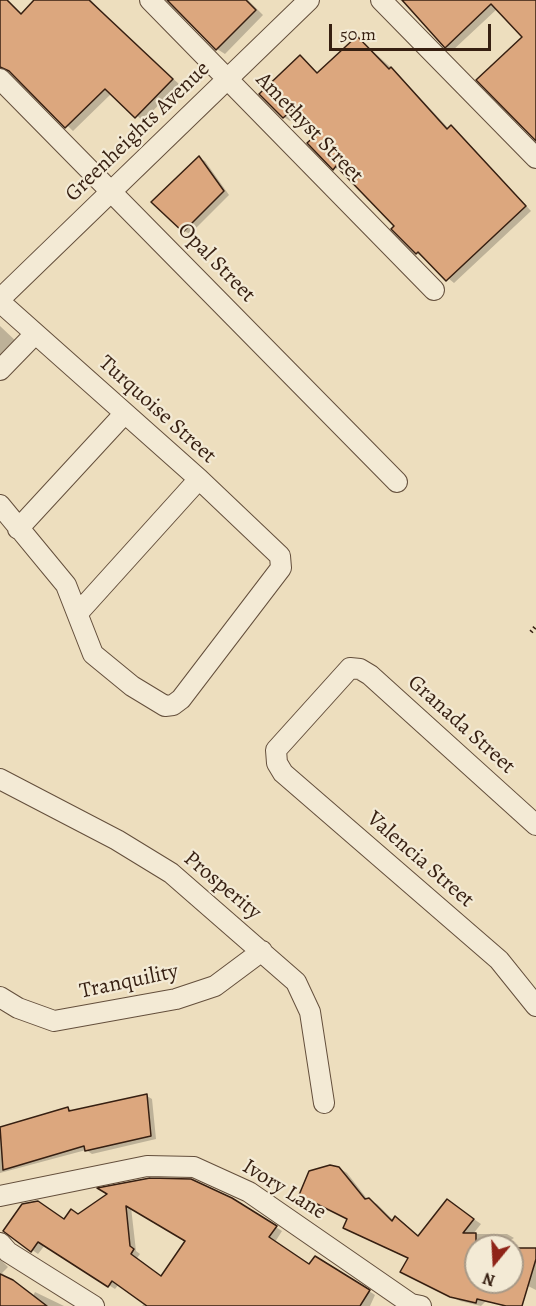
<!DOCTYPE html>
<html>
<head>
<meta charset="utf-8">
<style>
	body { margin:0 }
	#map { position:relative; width:536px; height:1306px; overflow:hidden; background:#eddebe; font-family:Alegreya,serif }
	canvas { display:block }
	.north { position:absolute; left:464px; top:1234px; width:60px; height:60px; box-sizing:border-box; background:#f3ead5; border:2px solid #a79987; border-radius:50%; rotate:198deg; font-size:16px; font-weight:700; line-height:24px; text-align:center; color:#361f11 }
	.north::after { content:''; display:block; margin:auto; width:21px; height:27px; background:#8f2418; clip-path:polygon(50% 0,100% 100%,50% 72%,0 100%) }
	.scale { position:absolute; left:329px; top:24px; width:162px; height:27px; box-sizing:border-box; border:3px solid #361f11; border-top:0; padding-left:8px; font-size:18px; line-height:21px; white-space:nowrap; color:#361f11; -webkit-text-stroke:4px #f3ead5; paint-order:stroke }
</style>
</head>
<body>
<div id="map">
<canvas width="536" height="1306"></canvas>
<div class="north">N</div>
<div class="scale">50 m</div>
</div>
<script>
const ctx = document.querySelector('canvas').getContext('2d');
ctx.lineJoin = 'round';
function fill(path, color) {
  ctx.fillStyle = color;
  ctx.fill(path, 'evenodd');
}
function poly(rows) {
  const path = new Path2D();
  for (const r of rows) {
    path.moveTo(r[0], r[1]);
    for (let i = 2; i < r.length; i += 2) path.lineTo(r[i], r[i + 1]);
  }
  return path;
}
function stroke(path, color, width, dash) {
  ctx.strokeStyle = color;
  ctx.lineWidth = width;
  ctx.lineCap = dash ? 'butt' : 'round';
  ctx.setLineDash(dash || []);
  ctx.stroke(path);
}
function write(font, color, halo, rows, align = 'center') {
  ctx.font = font + ' Alegreya,serif';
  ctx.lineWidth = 4.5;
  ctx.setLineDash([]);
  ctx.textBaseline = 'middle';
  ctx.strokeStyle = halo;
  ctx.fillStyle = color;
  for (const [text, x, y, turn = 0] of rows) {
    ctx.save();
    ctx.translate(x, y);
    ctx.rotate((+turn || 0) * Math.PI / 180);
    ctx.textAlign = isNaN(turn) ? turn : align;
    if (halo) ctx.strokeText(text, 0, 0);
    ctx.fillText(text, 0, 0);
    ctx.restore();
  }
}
fill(poly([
	[0,0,8,0,22,14,36,0,91,0,116,27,179,84,143,121,112,93,73,131,12,72,0,65],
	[169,0,248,0,263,15,225,54,217,49],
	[400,0,536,0,536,138,524,37,497,9,452,51,446,47,409,6],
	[357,37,397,73,449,129,451,127,457,131,531,211,454,283,417,253,396,226,342,170,334,168,320,133,300,112,290,121,284,117,300,57,319,74],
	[199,158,205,161,229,195,190,234,184,231],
	[0,326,20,345,0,367],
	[147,1096,152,1099,156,1139,92,1154,86,1150,0,1173,0,1128,37,1120,37,1116,68,1108,74,1112],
	[339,1168,347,1173,368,1200,377,1204,394,1221,396,1218,403,1222,419,1237,455,1206,481,1224,473,1234,507,1234,514,1238,500,1246,476,1246,476,1282,506,1282,517,1306,485,1302,481,1306,460,1301,410,1276,410,1258,348,1218],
	[110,1194,232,1199,282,1231,275,1242,310,1266,345,1275,375,1295,370,1306,142,1306,145,1303,119,1284,115,1289,45,1245,38,1254,5,1231,79,1216],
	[131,1207,187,1240,162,1277,137,1258,140,1254,136,1251],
	[512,1249,536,1249,536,1290,528,1286,512,1264],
	[0,1259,8,1267,2,1273,33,1296,35,1292,64,1306,0,1306]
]), '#0003');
const building = poly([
	[0,0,7,0,21,14,34,0,89,0,173,79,135,118,105,89,65,128,9,71,0,67,0,0],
	[167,0,246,0,256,10,216,50,167,0],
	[402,0,536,0,536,141,476,80,522,37,491,4,445,48,402,0],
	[357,36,389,69,391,67,447,129,451,125,526,206,446,281,418,252,416,254,391,229,394,226,336,166,333,170,307,143,318,133,294,108,283,118,259,94,300,55,317,73,357,36],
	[199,156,224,191,183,232,151,202,199,156],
	[147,1094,151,1136,85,1151,84,1146,3,1170,0,1127,68,1107,69,1111,147,1094],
	[330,1165,339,1167,365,1199,369,1198,392,1221,395,1216,418,1236,447,1199,474,1219,463,1233,476,1233,476,1282,512,1282,512,1248,536,1248,536,1259,522,1306,506,1306,477,1299,476,1303,450,1297,400,1272,408,1258,343,1228,347,1219,299,1195,309,1171,330,1165],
	[150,1178,191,1179,232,1198,277,1226,269,1237,309,1264,315,1256,370,1290,360,1306,147,1306,112,1281,108,1287,38,1242,31,1252,3,1231,22,1204,38,1201,64,1219,71,1209,78,1214,107,1194,97,1188,150,1178],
	[126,1206,185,1241,161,1276,131,1254,134,1249,130,1246,126,1206],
	[0,1274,13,1280,47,1306,0,1306,0,1274]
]);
fill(building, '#dca77e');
stroke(building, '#361f11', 1.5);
const street = poly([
	[150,0,434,290],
	[381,0,536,158],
	[0,79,397,482],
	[0,299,309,0],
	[0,302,199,479,280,556,281,568,181,699,173,705,165,706,132,686,93,654,66,585,0,505],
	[0,370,35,334],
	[18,529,125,413],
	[78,613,199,479],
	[0,779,117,840,171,873,296,982,310,1012,324,1103],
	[536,825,370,675,360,669,350,668,276,750,277,763,283,773,499,960,536,1006],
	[0,997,18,1008,54,1021,176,999,215,986,262,951],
	[0,1196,147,1166,194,1167,249,1192,411,1304,421,1306],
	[0,1243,8,1252,94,1306]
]);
stroke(street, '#644f3c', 22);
stroke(poly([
	[531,632,536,626]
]), '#361f11', 4, [1.5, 3]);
stroke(street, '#f3ead5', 20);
write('22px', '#361f11', '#f3ead5', [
	["Amethyst Street",309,128,46],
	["Greenheights Avenue",138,132,-44],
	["Opal Street",216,263,46],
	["Turquoise Street",157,410,42],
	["Granada Street",461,725,42],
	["Valencia Street",420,860,41],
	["Prosperity",222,886,40],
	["Tranquility",129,982,-12],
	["Ivory Lane",284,1190,32]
]);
</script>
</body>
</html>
